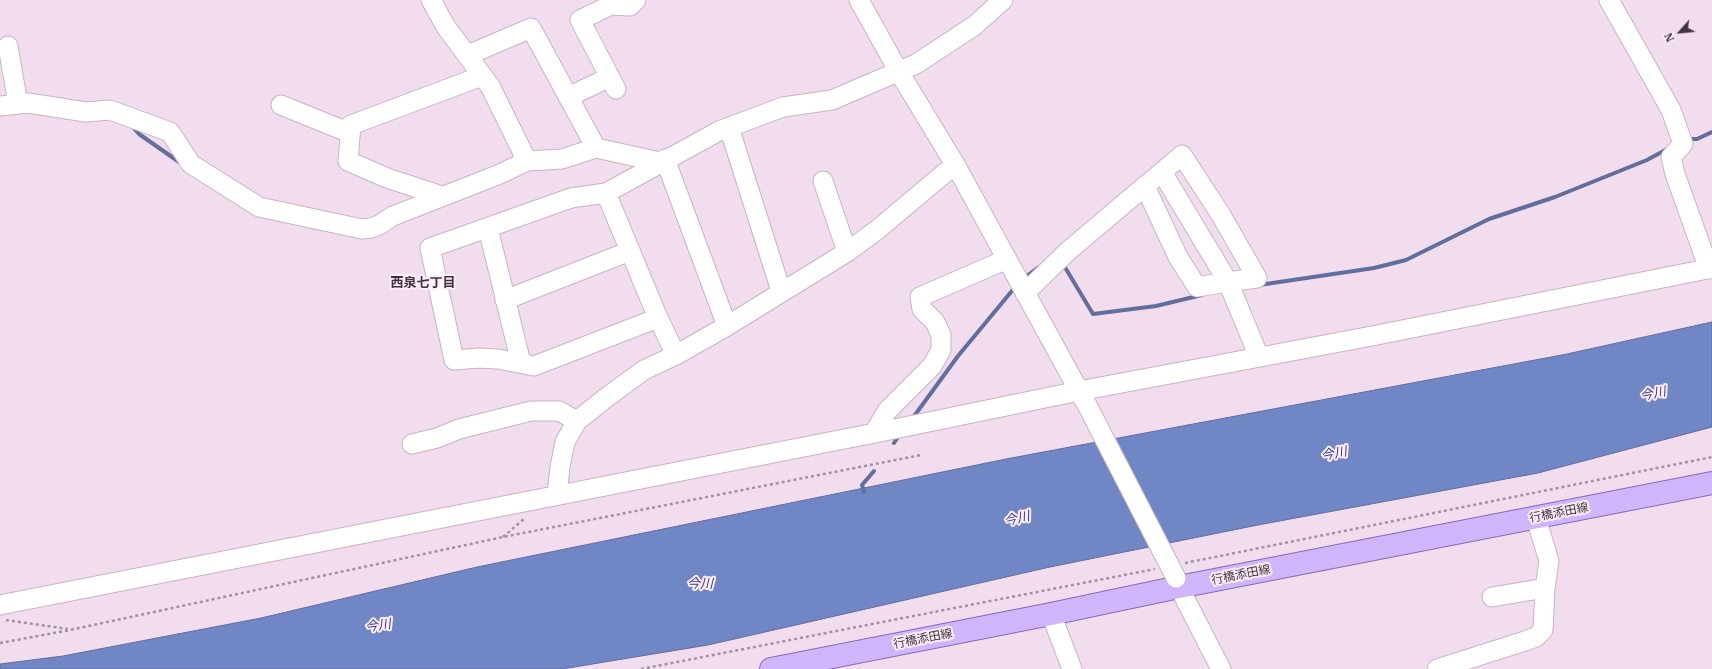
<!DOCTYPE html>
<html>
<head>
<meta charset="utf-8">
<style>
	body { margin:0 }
	#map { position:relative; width:1712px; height:669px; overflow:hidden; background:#f2ddef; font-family:"IBM Plex Serif",serif }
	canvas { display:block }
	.north { position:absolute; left:1660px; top:12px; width:40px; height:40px; -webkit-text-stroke:3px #fdecfa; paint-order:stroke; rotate:243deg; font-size:11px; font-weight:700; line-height:16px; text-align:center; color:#3f373e }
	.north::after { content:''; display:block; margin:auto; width:14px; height:18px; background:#3f373e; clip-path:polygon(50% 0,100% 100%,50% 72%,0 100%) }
</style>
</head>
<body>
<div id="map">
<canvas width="1712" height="669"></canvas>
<div class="north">N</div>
</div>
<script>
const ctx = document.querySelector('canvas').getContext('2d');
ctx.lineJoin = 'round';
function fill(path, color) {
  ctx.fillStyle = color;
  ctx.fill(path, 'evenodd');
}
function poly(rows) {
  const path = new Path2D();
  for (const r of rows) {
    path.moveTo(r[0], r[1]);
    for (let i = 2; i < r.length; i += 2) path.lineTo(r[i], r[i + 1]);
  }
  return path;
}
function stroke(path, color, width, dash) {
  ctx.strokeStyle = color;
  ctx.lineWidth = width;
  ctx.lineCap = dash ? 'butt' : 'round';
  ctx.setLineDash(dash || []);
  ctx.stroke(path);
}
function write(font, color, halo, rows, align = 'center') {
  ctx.font = font + ' "IBM Plex Serif","Noto Sans JP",serif';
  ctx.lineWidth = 4;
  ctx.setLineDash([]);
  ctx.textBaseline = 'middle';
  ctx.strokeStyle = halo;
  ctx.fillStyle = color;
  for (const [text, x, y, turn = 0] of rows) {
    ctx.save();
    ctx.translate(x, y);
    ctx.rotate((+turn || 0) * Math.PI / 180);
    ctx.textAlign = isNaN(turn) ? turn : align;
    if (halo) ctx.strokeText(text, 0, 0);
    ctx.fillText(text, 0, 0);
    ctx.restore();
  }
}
const water = poly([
	[1712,322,1712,427,1538,473,1258,525,1050,567,708,645,562,669,0,669,0,664,63,656,261,618,477,567,1006,459,1567,354,1712,322]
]);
fill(water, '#7186c4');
stroke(water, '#626e9c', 1);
stroke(poly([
	[132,126,139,134,182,164],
	[1692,139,1697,139,1712,132],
	[1063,264,1093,314,1156,306,1202,295],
	[1024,278,1039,267],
	[1259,285,1374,268,1406,260,1489,219,1555,197,1647,160,1669,148],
	[912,419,958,356,1016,286],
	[894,443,900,434],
	[864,492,862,485,874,471]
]), '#626e9c', 4);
const minor = poly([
	[431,0,446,27,490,86,527,161],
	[859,0,899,72,956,166,1085,402],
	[1609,0,1671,110,1683,144,1671,157,1675,174,1709,269],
	[8,46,18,104],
	[468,55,531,28,596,148],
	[616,89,580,20,611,5,630,6,636,0],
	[568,97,610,77],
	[281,105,350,133],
	[0,106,28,103,86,112,110,110,170,132,191,164,259,207,362,229,371,228,379,225,393,216,500,174,527,161,562,159,596,148,660,162],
	[729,127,781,291],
	[665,159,727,326],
	[1162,172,1145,186,1178,257,1197,287,1228,282,1257,278,1221,215,1182,155,1162,172,1228,282,1259,357],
	[823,181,847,252],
	[606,193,571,198,430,248,454,360,479,358,498,359,534,366,658,318],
	[442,196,387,178,348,161,351,125,482,76],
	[488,228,521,363],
	[1025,293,1067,252,1145,186],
	[505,300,630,251],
	[676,355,658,318,606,193,719,131,783,107,832,100,916,64,974,26,1003,0],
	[874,433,887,411,932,366,941,350,941,335,935,322,922,309,920,297,1007,259],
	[412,444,437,438,459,429,531,411,559,411,577,421],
	[557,495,560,467,565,442,577,421,607,397,644,370,676,355,727,326,847,252,877,230,946,172,956,166],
	[1176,578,1184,597,1221,669],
	[1492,597,1545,588],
	[0,605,880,432,1079,391,1372,336,1712,268],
	[1051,614,1072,669],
	[1437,669,1525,641,1536,637,1543,630,1545,588,1549,561,1536,518]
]);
const major = poly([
	[771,669,1051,614,1179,587,1712,483]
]);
stroke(minor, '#c8b4c5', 21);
stroke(major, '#8869b6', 24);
stroke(poly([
	[503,537,525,518],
	[1185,563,1712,457],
	[6,620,68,629],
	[0,643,70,630,503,537,921,455],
	[641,669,1155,569]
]), '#a1929f', 2.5, [3, 3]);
stroke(minor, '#fff', 19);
stroke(major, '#d0b5fa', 22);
const minorBridge = poly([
	[1086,403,1176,578]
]);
stroke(minorBridge, '#c8b4c5', 21, []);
stroke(minorBridge, '#fff', 19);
write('12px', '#3f373e', '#fdecfa', [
	["行橋添田線",1559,513,-11],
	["行橋添田線",1241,575,-11],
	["行橋添田線",923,639,-11]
]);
write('bold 13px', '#41313f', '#fdecfa', [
	["西泉七丁目",423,283]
]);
write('italic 13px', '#2b3d89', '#fdecfa', [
	["今川",1653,394,-11],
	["今川",1334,454,-11],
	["今川",1017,519,-13],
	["今川",700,584],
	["今川",378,626,-8]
]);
</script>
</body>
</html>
